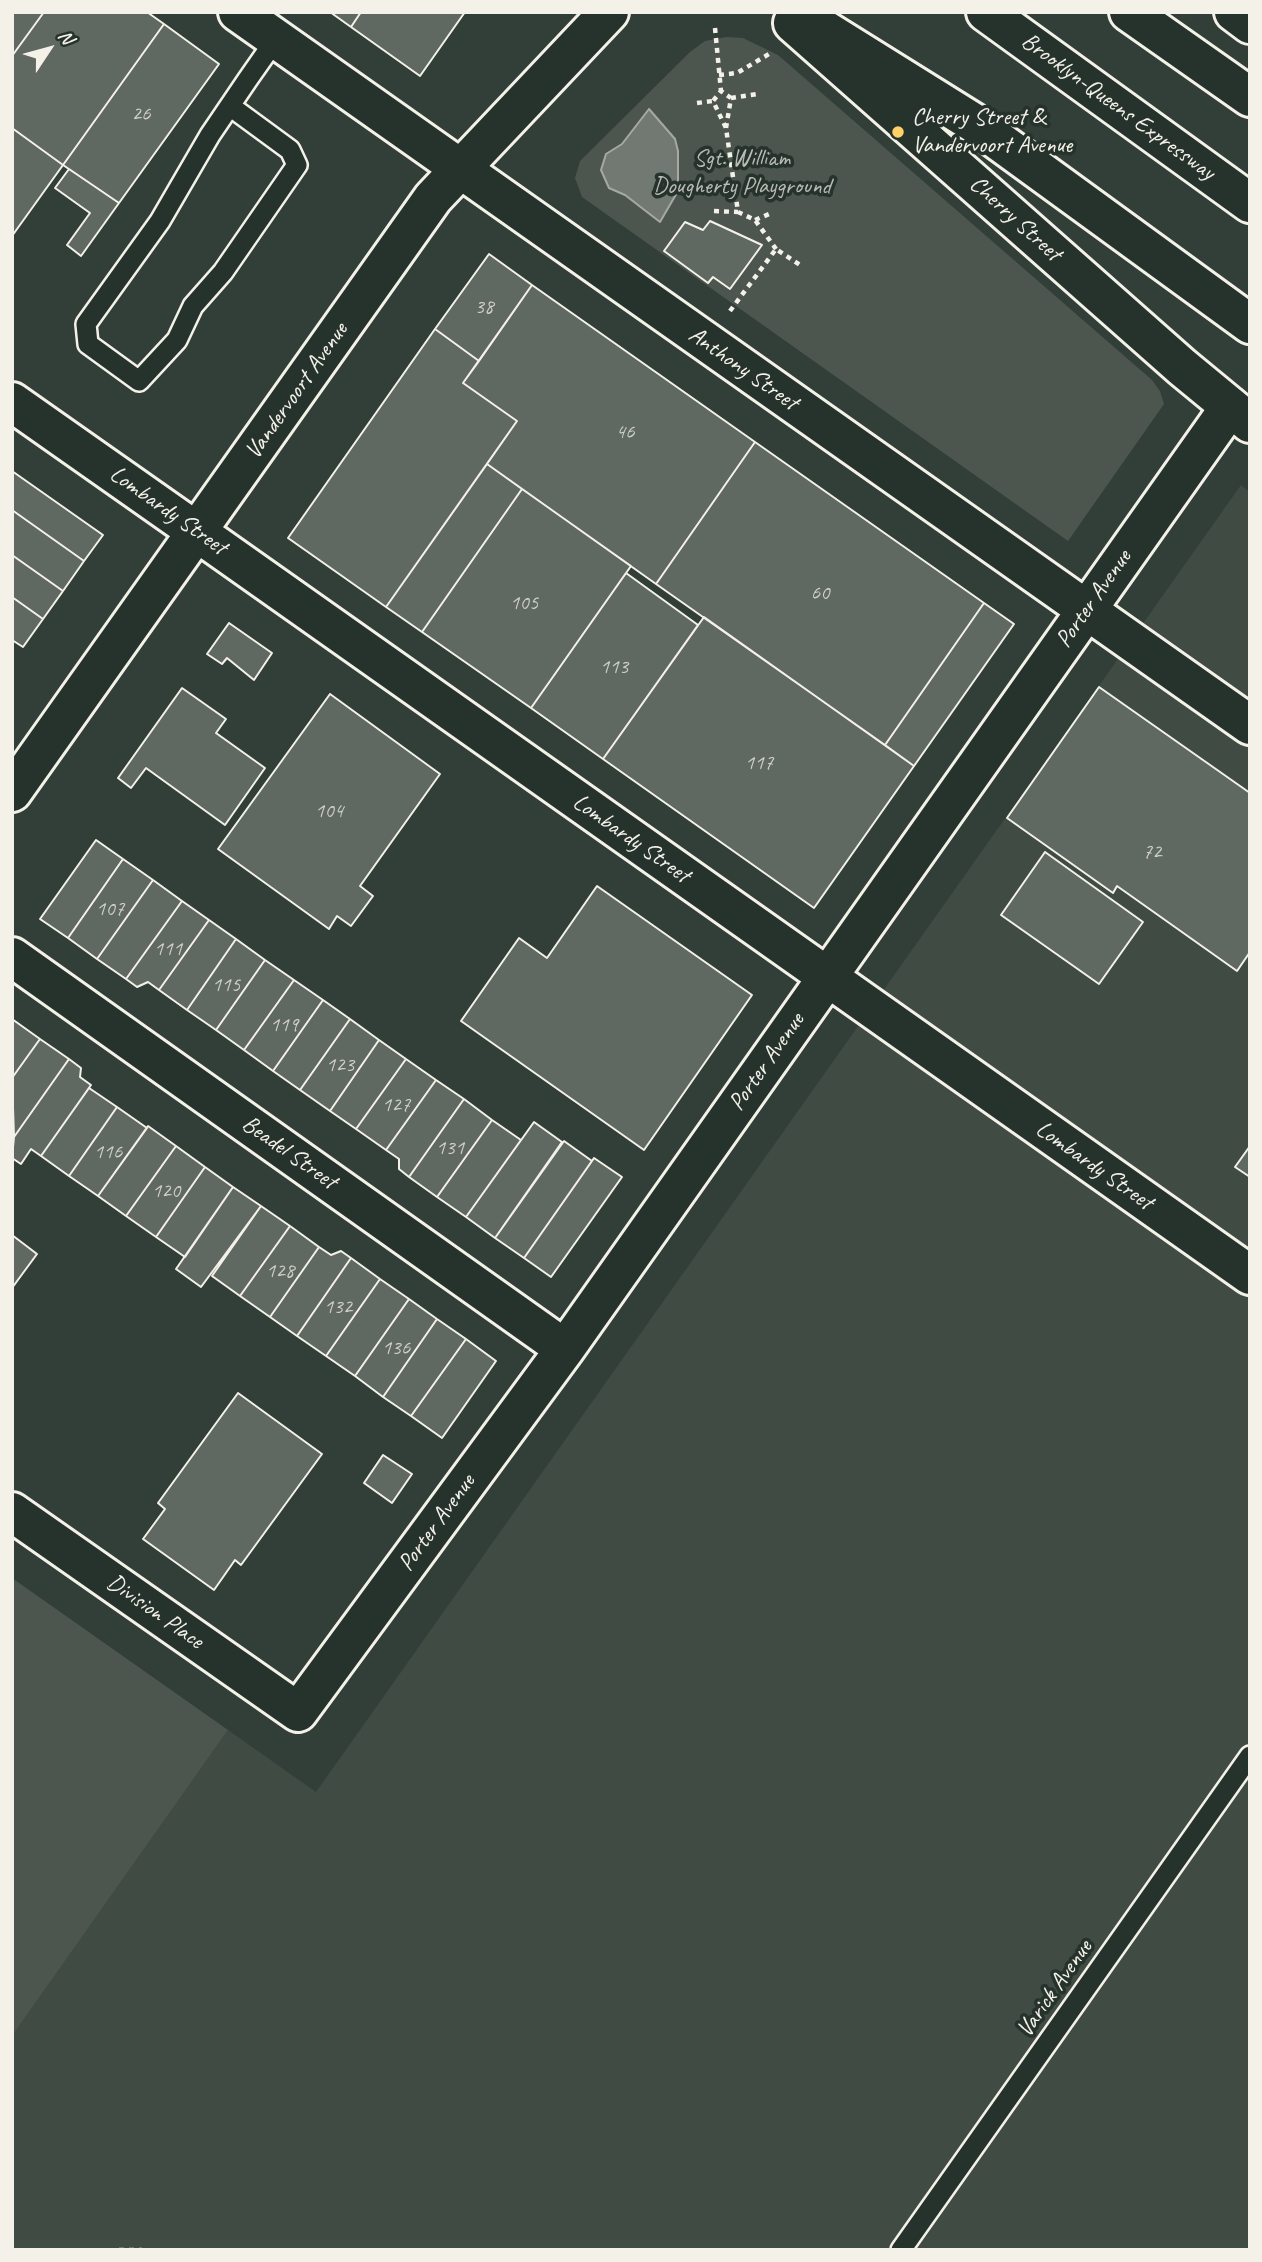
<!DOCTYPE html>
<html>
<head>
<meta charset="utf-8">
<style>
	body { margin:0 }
	#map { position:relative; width:1262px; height:2262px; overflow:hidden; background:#323e38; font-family:Caveat,sans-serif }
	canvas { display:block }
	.frame { position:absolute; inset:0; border:14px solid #f4f1e8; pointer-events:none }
	.north { position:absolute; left:14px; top:14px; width:70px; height:70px; -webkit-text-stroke:5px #26332d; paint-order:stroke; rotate:54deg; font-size:19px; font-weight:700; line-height:28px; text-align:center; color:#f4f1e8 }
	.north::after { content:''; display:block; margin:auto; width:24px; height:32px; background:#f4f1e8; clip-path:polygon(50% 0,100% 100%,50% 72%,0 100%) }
</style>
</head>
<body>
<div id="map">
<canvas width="1262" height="2262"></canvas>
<div class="frame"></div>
<div class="north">N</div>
</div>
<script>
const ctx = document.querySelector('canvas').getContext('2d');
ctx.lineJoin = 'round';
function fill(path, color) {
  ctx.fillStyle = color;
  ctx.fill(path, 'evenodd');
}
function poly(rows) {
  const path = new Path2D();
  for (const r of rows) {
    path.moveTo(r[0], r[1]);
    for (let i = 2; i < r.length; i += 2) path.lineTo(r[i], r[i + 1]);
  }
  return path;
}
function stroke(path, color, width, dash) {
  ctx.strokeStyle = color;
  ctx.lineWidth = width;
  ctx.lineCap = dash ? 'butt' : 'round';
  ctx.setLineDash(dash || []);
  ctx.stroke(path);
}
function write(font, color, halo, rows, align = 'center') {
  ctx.font = font + ' Caveat,sans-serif';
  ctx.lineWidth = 7;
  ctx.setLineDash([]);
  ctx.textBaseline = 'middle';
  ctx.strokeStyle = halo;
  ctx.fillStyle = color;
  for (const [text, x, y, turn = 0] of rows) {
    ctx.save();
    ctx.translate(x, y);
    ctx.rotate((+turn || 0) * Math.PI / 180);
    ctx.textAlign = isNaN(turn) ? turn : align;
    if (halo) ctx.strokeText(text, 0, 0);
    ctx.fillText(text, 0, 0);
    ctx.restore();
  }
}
fill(poly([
	[1241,485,1250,492,1250,2250,12,2250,12,2036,228,1730,316,1792]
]), '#404b44');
fill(poly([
	[726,37,743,38,778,55,1152,380,1160,391,1164,404,1068,541,582,197,575,178,580,161,690,52,705,41],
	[12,1578,228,1730,12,2036]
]), '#4c564f');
const water = poly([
	[649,109,675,139,678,151,678,191,660,222,625,195,609,188,601,170,606,154,622,144,649,109]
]);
fill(water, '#727972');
stroke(water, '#a6a9a1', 2);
const building = poly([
	[12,12,44,12,12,56,12,12],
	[44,12,147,12,164,24,63,165,12,128,12,56,44,12],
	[330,12,361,12,351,27,330,12],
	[361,12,465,12,420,76,351,27,361,12],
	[164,24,219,64,119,203,63,165,164,24],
	[12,128,63,165,12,236,12,128],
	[69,169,119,203,81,256,67,245,90,213,55,188,69,169],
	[710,221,762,245,730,289,713,277,708,283,664,251,685,222,703,230,710,221],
	[489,254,532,285,479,361,435,329,489,254],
	[532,285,755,442,656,584,487,464,517,421,463,383,532,285],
	[435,329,479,361,463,383,517,421,386,607,288,538,435,329],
	[755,442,984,603,885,745,656,584,755,442],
	[487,464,522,489,422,632,386,607,487,464],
	[12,471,103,535,84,561,12,510,12,471],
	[522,489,631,566,531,708,422,632,522,489],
	[12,510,84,561,63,591,12,555,12,510],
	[12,555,63,591,43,619,12,597,12,555],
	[626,573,698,625,603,759,531,708,626,573],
	[12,597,43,619,23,647,12,640,12,597],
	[984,603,1014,624,914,766,885,745,984,603],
	[704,617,914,766,814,908,603,759,704,617],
	[229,623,272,653,254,680,227,658,222,664,207,654,229,623],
	[1099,687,1250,793,1250,952,1237,971,1117,886,1113,893,1007,818,1099,687],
	[182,688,226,719,216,733,265,768,225,825,146,768,131,788,118,778,182,688],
	[330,694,440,774,360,886,373,896,351,926,337,916,329,929,218,849,330,694],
	[96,840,123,859,68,938,40,919,96,840],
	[1045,852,1143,922,1099,984,1001,915,1045,852],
	[123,859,153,880,97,959,68,938,123,859],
	[153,880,182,901,126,979,97,959,153,880],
	[597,886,752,995,644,1150,461,1021,519,938,547,958,597,886],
	[182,901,209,920,159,990,148,982,137,987,126,979,182,901],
	[209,920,236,939,187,1010,159,990,209,920],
	[236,939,265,960,216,1030,187,1010,236,939],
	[265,960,294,980,244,1050,216,1030,265,960],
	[294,980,323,1000,273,1071,244,1050,294,980],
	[323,1000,350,1019,300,1090,273,1071,323,1000],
	[12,1019,40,1039,12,1078,12,1019],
	[350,1019,379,1040,330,1111,300,1090,350,1019],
	[40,1039,69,1059,14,1137,12,1078,40,1039],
	[379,1040,406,1059,356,1129,330,1111,379,1040],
	[69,1059,81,1068,80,1077,91,1085,41,1156,31,1149,21,1164,12,1158,14,1137,69,1059],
	[406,1059,436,1080,386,1150,356,1129,406,1059],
	[436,1080,464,1099,409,1177,399,1169,399,1159,386,1150,436,1080],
	[89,1088,117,1107,69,1176,41,1156,89,1088],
	[464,1099,492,1120,437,1197,409,1177,464,1099],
	[117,1107,147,1128,98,1196,69,1176,117,1107],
	[492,1120,521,1140,466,1217,437,1197,492,1120],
	[534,1122,562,1142,495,1238,466,1217,534,1122],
	[148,1126,176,1146,126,1216,98,1196,148,1126],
	[564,1141,592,1161,524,1258,495,1238,564,1141],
	[176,1146,205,1167,156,1237,126,1216,176,1146],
	[1250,1146,1250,1177,1235,1167,1250,1146],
	[594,1158,622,1177,551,1277,524,1258,594,1158],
	[205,1167,233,1187,185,1257,156,1237,205,1167],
	[233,1187,261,1206,201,1287,176,1269,233,1187],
	[261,1206,290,1226,240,1296,212,1276,261,1206],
	[290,1226,319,1247,270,1317,240,1296,290,1226],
	[12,1235,37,1254,12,1288,12,1235],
	[319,1247,331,1255,341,1251,351,1258,297,1336,270,1317,319,1247],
	[351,1258,380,1279,326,1356,297,1336,351,1258],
	[380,1279,409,1299,355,1376,326,1356,380,1279],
	[409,1299,437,1319,383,1397,355,1376,409,1299],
	[437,1319,466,1339,411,1416,383,1397,437,1319],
	[466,1339,496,1361,442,1438,411,1416,466,1339],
	[238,1393,322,1454,241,1565,235,1560,214,1590,143,1539,165,1509,158,1503,238,1393],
	[383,1455,412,1474,392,1503,364,1483,383,1455]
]);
fill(building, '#5f6861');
stroke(building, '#f4f1e8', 2);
const lane = poly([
	[230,106,290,150,297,165,223,272,193,306,177,340,139,381,88,344,86,324,160,221,210,135,248,79,276,39],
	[901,2250,1250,1756]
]);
const street = poly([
	[238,12,1250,725],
	[12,402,197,532],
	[12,957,565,1349],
	[12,1512,298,1712,565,1349,1230,407]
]);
const secondary = poly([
	[793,23,1182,367,1250,423],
	[197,532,1250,1275],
	[12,792,433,198,609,12]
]);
const highway = poly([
	[796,12,974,123,1250,324],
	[986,12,1250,203],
	[1129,12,1250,97],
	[1234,12,1250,24]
]);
stroke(lane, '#f4f1e8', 24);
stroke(street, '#f4f1e8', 44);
stroke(secondary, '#f4f1e8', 44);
stroke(highway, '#f4f1e8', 44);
stroke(poly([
	[715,28,721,91],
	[719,75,737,73,769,54],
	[731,98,757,94],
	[697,103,713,101],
	[726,128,731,98,721,91,713,101,726,128,738,212,755,220,776,249],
	[714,211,738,212],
	[755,220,769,214],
	[730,311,776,249,800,265],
	[119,2250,142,2250]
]), '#f4f1e8', 4.5, [5, 5]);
stroke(lane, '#26332d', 19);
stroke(street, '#26332d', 38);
stroke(secondary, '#26332d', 38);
stroke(highway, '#26332d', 38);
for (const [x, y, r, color] of [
	[898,132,7,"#ffd166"]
]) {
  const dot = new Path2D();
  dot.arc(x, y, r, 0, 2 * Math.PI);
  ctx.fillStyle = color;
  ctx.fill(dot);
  stroke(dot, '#26332d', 2.5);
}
write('21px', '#cfcfc6', null, [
	["26",141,114],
	["38",484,307],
	["46",625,432],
	["60",820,593],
	["105",524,603],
	["113",614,667],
	["117",759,763],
	["104",329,811],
	["72",1152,852],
	["107",110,909],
	["111",168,949],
	["115",226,985],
	["119",284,1025],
	["123",340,1065],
	["127",396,1105],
	["131",450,1148],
	["116",108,1152],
	["120",166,1191],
	["128",280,1271],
	["132",338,1307],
	["136",396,1348]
]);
write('24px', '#f4f1e8', '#26332d', [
	["Brooklyn-Queens Expressway",1118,107,36],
	["Cherry Street",1015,219,42],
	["Anthony Street",743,369,35],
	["Vandervoort Avenue",297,391,-55],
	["Lombardy Street",168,511,35],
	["Porter Avenue",1094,599,-55],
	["Lombardy Street",631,839,35],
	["Porter Avenue",767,1062,-55],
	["Beadel Street",289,1153,35],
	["Lombardy Street",1094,1166,35],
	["Porter Avenue",437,1523,-54],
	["Division Place",155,1612,35],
	["Varick Avenue",1055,1989,-55]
]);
write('24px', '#f4f1e8', '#26332d', [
	["Cherry Street &",912,118],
	["Vandervoort Avenue",912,146]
], 'left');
write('24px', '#b9bbb2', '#26332d', [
	["Sgt. William",742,159],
	["Dougherty Playground",742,187]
]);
</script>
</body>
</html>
